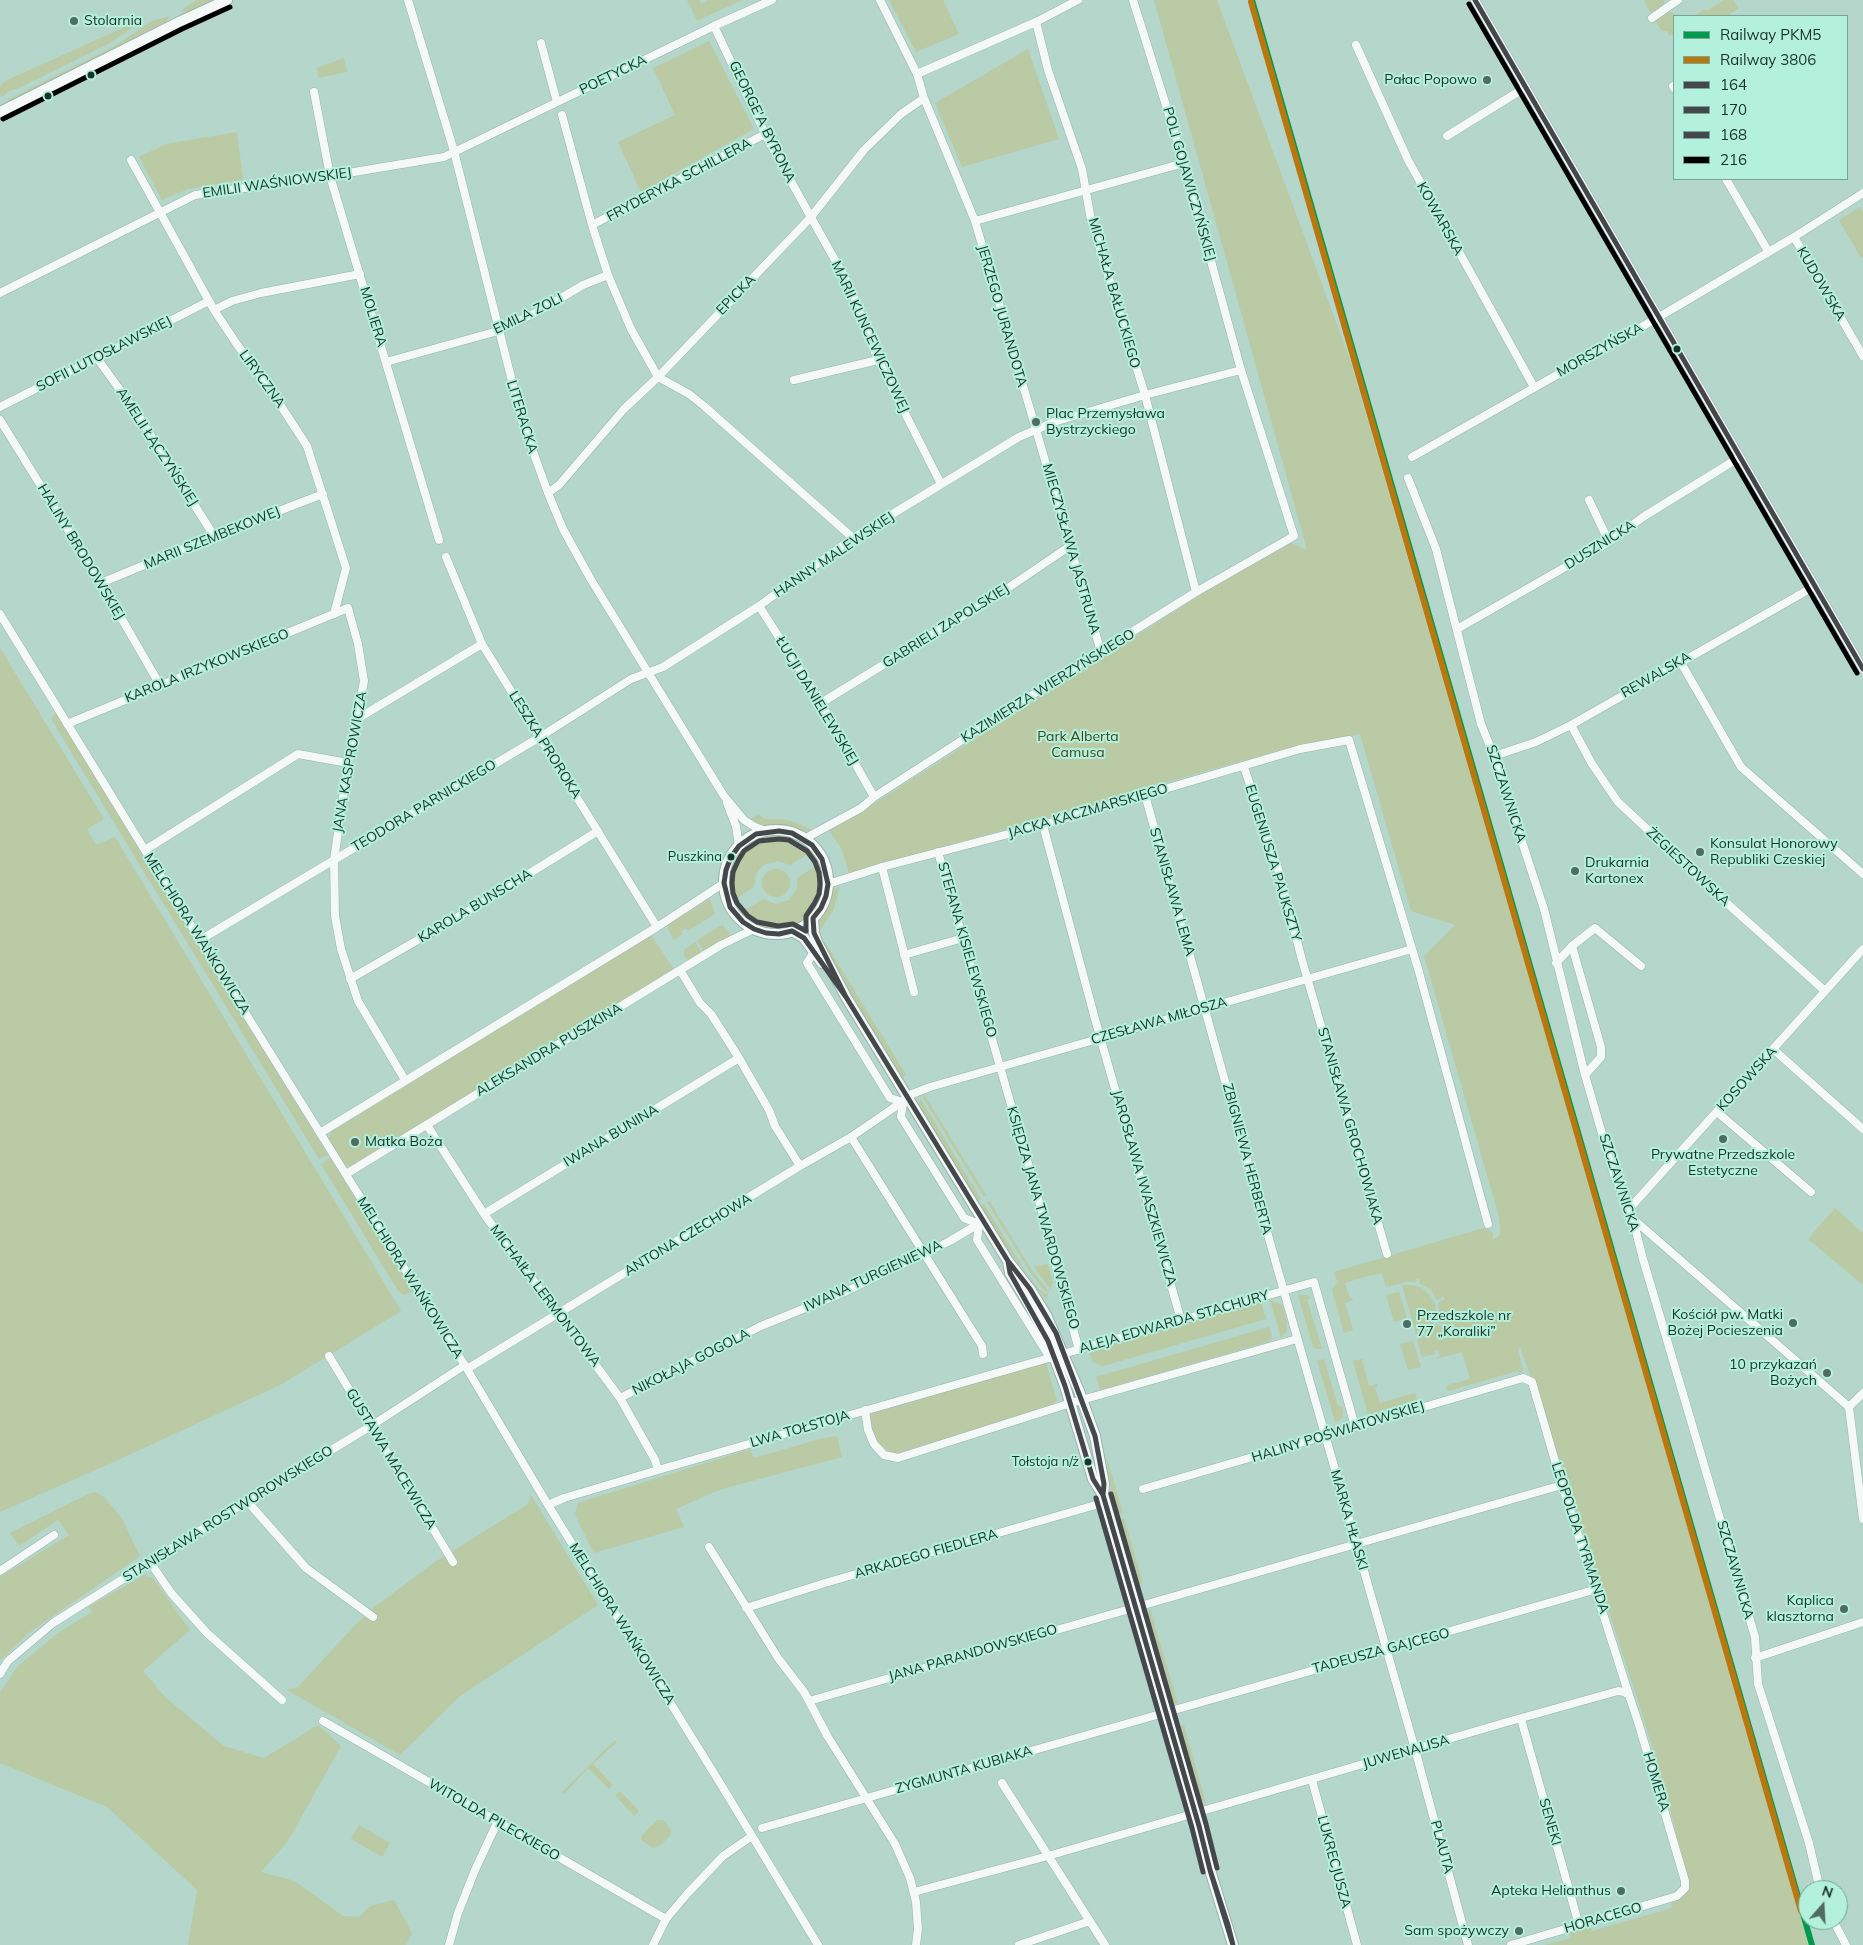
<!DOCTYPE html>
<html>
<head>
<meta charset="utf-8">
<style>
	body { margin:0 }
	#map { position:relative; width:1863px; height:1945px; overflow:hidden; background:#b5d6cb; font-family:Mulish,sans-serif }
	canvas { display:block }
	.legend { position:absolute; left:1673px; top:15px; width:175px; height:165px; box-sizing:border-box; background:#b4f1dc; border:1px solid #76a595; margin:0; padding:6px 9px; list-style:none; font-size:15px; color:#1a322a }
	.legend li { display:flex; align-items:center; gap:10px; height:25px }
	.legend b { width:25px; border:1px solid #76a595 }
	.north { position:absolute; left:1798px; top:1880px; width:50px; height:50px; box-sizing:border-box; background:#b4f1dc; border:1px solid #76a595; border-radius:50%; rotate:19deg; font-size:14px; font-weight:700; line-height:20px; text-align:center; color:#1a322a }
	.north::after { content:''; display:block; margin:auto; width:18px; height:22px; background:#506b62; clip-path:polygon(50% 0,100% 100%,50% 72%,0 100%) }
</style>
</head>
<body>
<div id="map">
<canvas width="1863" height="1945"></canvas>
<ul class="legend">
<li><b style="height:6px;background:#039a4d"></b>Railway PKM5</li>
<li><b style="height:6px;background:#ba770d"></b>Railway 3806</li>
<li><b style="height:6px;background:#45484a"></b>164</li>
<li><b style="height:6px;background:#45484a"></b>170</li>
<li><b style="height:6px;background:#45484a"></b>168</li>
<li><b style="height:6px;background:#000"></b>216</li>
</ul>
<div class="north">N</div>
</div>
<script>
const ctx = document.querySelector('canvas').getContext('2d');
ctx.lineJoin = 'round';
function fill(path, color) {
  ctx.fillStyle = color;
  ctx.fill(path, 'evenodd');
}
function poly(rows) {
  const path = new Path2D();
  for (const r of rows) {
    if (r.length === 3) {
      path.moveTo(r[0] + r[2], r[1]);
      path.arc(r[0], r[1], r[2], 0, 2 * Math.PI);
      continue;
    }
    path.moveTo(r[0], r[1]);
    for (let i = 2; i < r.length; i += 2) path.lineTo(r[i], r[i + 1]);
  }
  return path;
}
function stroke(path, color, width, dash) {
  ctx.strokeStyle = color;
  ctx.lineWidth = width;
  ctx.lineCap = dash ? 'butt' : 'round';
  ctx.setLineDash(dash || []);
  ctx.stroke(path);
}
function write(font, color, halo, rows, align = 'center') {
  ctx.font = font + ' Mulish,sans-serif';
  ctx.lineWidth = 4;
  ctx.setLineDash([]);
  ctx.textBaseline = 'middle';
  ctx.strokeStyle = halo;
  ctx.fillStyle = color;
  for (const [text, x, y, turn = 0] of rows) {
    ctx.save();
    ctx.translate(x, y);
    ctx.rotate((+turn || 0) * Math.PI / 180);
    ctx.textAlign = isNaN(turn) ? turn : align;
    if (halo) ctx.strokeText(text, 0, 0);
    ctx.fillText(text, 0, 0);
    ctx.restore();
  }
}
fill(poly([
	[197,0,216,0,189,12,180,11],
	[687,0,699,0,702,4,709,0,742,0,697,21],
	[889,0,943,0,959,34,916,52],
	[1154,0,1217,0,1350,360,1785,1861,1808,1945,1545,1945,1571,1938,1570,1932,1590,1926,1592,1931,1672,1908,1671,1902,1682,1898,1688,1889,1689,1884,1664,1785,1640,1707,1546,1419,1520,1347,1518,1349,1523,1370,1520,1374,1518,1371,1448,1391,1446,1387,1448,1385,1470,1379,1462,1352,1436,1359,1440,1356,1438,1350,1434,1351,1435,1354,1422,1357,1417,1340,1428,1334,1436,1324,1446,1330,1446,1334,1462,1330,1459,1327,1451,1330,1445,1326,1447,1322,1444,1325,1437,1321,1439,1312,1438,1303,1445,1299,1443,1297,1437,1300,1430,1289,1419,1283,1420,1280,1417,1278,1416,1282,1406,1282,1386,1287,1382,1273,1358,1279,1345,1283,1350,1299,1352,1298,1353,1300,1345,1303,1353,1330,1344,1333,1332,1290,1337,1282,1334,1272,1483,1228,1493,1232,1493,1240,1500,1235,1499,1217,1424,956,1455,925,1411,911,1360,734,1277,751,1154,786,1154,788,849,873,842,850,829,830,850,819,1200,595,1291,543,1307,550],
	[1644,0,1664,0,1664,4,1651,14],
	[1724,0,1733,0,1739,8,1727,16,1694,16,1705,9,1707,11],
	[1668,12,1672,12,1676,16,1674,16,1674,34,1669,36,1667,31,1662,31,1655,21],
	[169,16,166,23,13,100,7,100,113,47,152,21],
	[147,17,110,43,17,89,9,91,2,97,0,94,0,86,5,81],
	[709,41,754,129,641,192,618,142,675,115,653,68],
	[1028,49,1059,139,962,167,935,103],
	[344,58,347,72,319,78,317,68],
	[237,132,243,180,188,189,162,200,139,157,166,144],
	[1860,207,1863,212,1863,257,1861,258,1839,220],
	[0,648,104,819,87,829,96,845,115,837,401,1311,282,1384,116,1461,0,1512],
	[56,713,328,1155,319,1159,51,719],
	[758,814,765,819,782,819,795,822,812,830,804,832,789,827,762,825,751,819],
	[771,836,784,836,793,839,812,852,790,865,778,861,763,865,756,874,754,887,733,901,730,888,730,879,733,865,737,857,753,842],
	[819,864,823,878,821,897,812,913,801,922,784,929,769,929,755,924,741,913,763,899,776,904,789,900,797,889,797,878],
	[776,883,14],
	[840,885,834,909,820,930,821,936,819,937,818,922,827,909,834,890],
	[710,899,715,914,688,931,686,928,681,931,683,934,674,940,668,929,668,925],
	[722,925,732,936,704,952,697,940],
	[651,935,673,968,672,972,352,1167,342,1164,328,1141,331,1132],
	[695,942,702,953,688,960,684,955,684,950],
	[825,942,906,1075,902,1077,841,977,822,944],
	[924,1094,986,1195,984,1197,922,1096],
	[920,1098,981,1199,978,1201,919,1105],
	[330,1158,413,1291,404,1295,398,1291,321,1164],
	[989,1201,990,1202,1031,1269,1050,1293,1043,1289,1030,1272,987,1202],
	[984,1204,1027,1274,1039,1289,1048,1295,1046,1300,1002,1241,980,1206],
	[1835,1208,1863,1233,1863,1285,1808,1239],
	[1046,1264,1048,1265,1053,1282,1051,1290,1034,1267],
	[1402,1285,1412,1285,1422,1288,1430,1295,1435,1304,1436,1314,1433,1324,1426,1332,1417,1337],
	[1399,1292,1407,1318,1394,1322,1386,1295],
	[1307,1295,1311,1299,1307,1299,1322,1349,1317,1349,1313,1347,1298,1295],
	[1270,1300,1282,1305,1287,1322,1287,1331,1281,1338],
	[1259,1302,1262,1305,1266,1319,1103,1366,1092,1362,1089,1351],
	[1269,1327,1272,1338,1271,1341,1100,1390,1096,1377],
	[1413,1341,1421,1367,1408,1370,1400,1344],
	[1324,1359,1338,1406,1342,1407,1343,1411,1342,1418,1337,1422,1335,1422,1317,1361],
	[1362,1359,1369,1386,1377,1384,1378,1386,1375,1388,1380,1403,1415,1393,1417,1400,1368,1414,1353,1361],
	[1046,1362,1057,1401,1046,1408,894,1454,879,1444,872,1431,869,1419,872,1413],
	[837,1436,842,1457,722,1489,703,1497,676,1509,684,1527,594,1553,575,1515,578,1503,750,1449,754,1458,820,1439],
	[1105,1452,1123,1513,1115,1515,1115,1512],
	[96,1492,105,1498,121,1517,140,1556,30,1632,0,1660,0,1577,69,1535,58,1520,19,1546,10,1533,88,1494],
	[531,1495,598,1605,459,1697,400,1755,287,1690,298,1687,356,1624,376,1606,435,1562,528,1504],
	[1124,1518,1143,1583,1136,1585,1117,1521],
	[144,1575,153,1578,190,1630,143,1671,165,1697,224,1746,264,1758,318,1725,341,1746,288,1841,261,1872,295,1881,343,1916,359,1917,370,1906,394,1900,412,1933,406,1945,188,1945,197,1890,107,1807,0,1763,0,1693,17,1667,58,1633,92,1612,99,1620,88,1607],
	[1150,1608,1178,1704,1173,1702,1171,1698,1147,1617],
	[1184,1725,1206,1803,1207,1804,1199,1798,1179,1727],
	[615,1740,617,1742,593,1764,613,1785,609,1789,588,1768,564,1794,562,1792],
	[620,1791,639,1811,634,1816,615,1795],
	[657,1820,663,1820,671,1830,670,1836,659,1846,653,1848,641,1840,642,1835],
	[359,1825,390,1843,382,1857,351,1839]
]), '#b9caa4');
const minor = poly([
	[408,0,454,151,522,421,548,493,563,529,590,578,724,796,744,820,755,827,766,831],
	[880,0,917,74,924,98,975,221,1101,652],
	[1475,0,1863,669],
	[1652,18,1678,0],
	[1036,22,1048,70,1082,169,1091,220,1145,395,1196,592],
	[714,26,769,142,850,287,878,360,941,484],
	[541,43,557,102],
	[1356,45,1408,160,1534,387],
	[917,74,1036,22,1078,0],
	[1673,86,1674,88],
	[314,92,330,176,439,540],
	[562,115,592,225,608,275,631,329,658,377,689,394,704,406,853,538],
	[1447,136,1526,87],
	[131,160,214,310,238,346,264,380,307,446,346,568,334,614],
	[1726,179,1768,251],
	[975,221,1184,163],
	[592,225,765,134],
	[1794,237,1863,356],
	[0,293,195,195,330,176,444,157,714,26,772,0],
	[214,310,232,301,261,293,360,274],
	[97,358,138,415,214,536],
	[386,362,498,331,539,311,583,285,608,275],
	[794,380,878,360],
	[0,407,209,301],
	[0,420,101,583,160,685],
	[1412,457,1659,317,1794,237,1863,193],
	[1408,478,1436,549,1481,724,1494,756,1544,909,1585,1075,1614,1175,1630,1208,1643,1259,1755,1637,1758,1684,1809,1843,1820,1890],
	[548,493,559,485,624,409,658,377,811,217,864,150,901,114,924,98],
	[1589,500,1609,542],
	[446,557,482,644,657,927],
	[101,583,214,536,323,494],
	[759,606,821,703,874,797],
	[0,614,200,940,467,1369,548,1505,720,1783,818,1945],
	[1457,629,1609,542,1643,517,1740,457],
	[1680,661,1741,767,1863,874],
	[821,703,1005,590,1070,546],
	[357,719,482,644],
	[67,724,348,608,358,644,364,681,348,763,334,860,335,916,341,949,358,1001,405,1080],
	[1571,725,1592,764,1618,802,1720,897,1825,991],
	[1494,756,1536,742,1571,725,1815,586],
	[1244,767,1279,872,1302,960,1387,1254],
	[1145,795,1277,1267,1415,1749,1468,1945],
	[727,803,736,826,739,846],
	[1043,825,1095,1019,1181,1320],
	[804,839,861,808,874,797,1077,666,1196,592,1294,536,1241,370,1184,163,1133,0],
	[145,850,298,754,348,763],
	[938,852,1055,1257,1054,1260,1079,1350],
	[882,867,914,992],
	[828,884,882,867,1043,825,1300,749,1349,740,1419,972,1488,1224],
	[200,940,540,737,631,679,663,667,759,606,853,538,1019,437,1054,422,1145,395,1241,370],
	[1572,946,1601,1047,1601,1057,1585,1075],
	[814,952,807,963,890,1098,903,1102,901,1117,964,1218,979,1224,977,1240,1050,1358],
	[904,955,963,938],
	[1556,963,1572,946,1595,928,1641,966],
	[680,970,700,1003,711,1014,739,1058,769,1110,775,1126,800,1166],
	[350,979,475,907,598,831],
	[1773,1049,1863,1129],
	[907,1096,930,1087,1412,949],
	[1717,1112,1811,1192],
	[427,1125,484,1214,620,1398,655,1460,658,1470],
	[320,1133,657,927,724,883],
	[851,1137,982,1346,983,1354],
	[346,1174,721,945,754,929],
	[1630,1208,1863,949],
	[484,1214,739,1058],
	[1632,1218,1849,1407],
	[329,1356,453,1562],
	[467,1369,800,1166,851,1137,908,1098],
	[620,1398,761,1326,845,1292,950,1241,980,1223],
	[1849,1407,1863,1519],
	[1849,1407,1863,1393],
	[865,1410,868,1430,874,1444,884,1455,898,1458,1071,1403,1297,1339],
	[1143,1489,1523,1378,1532,1382,1562,1485,1629,1695],
	[247,1501,306,1568,373,1617],
	[548,1505,564,1498,658,1470,1314,1282,1355,1426],
	[709,1547,778,1658,804,1692,828,1737,895,1844,910,1878,916,1902,918,1929,916,1945],
	[150,1562,171,1593,207,1633,282,1700],
	[0,1571,54,1535],
	[746,1608,825,1583,1106,1502],
	[1755,1658,1863,1622],
	[0,1674,8,1661,53,1623,247,1501,371,1426,465,1365],
	[809,1701,1562,1485],
	[1521,1719,1579,1925],
	[323,1721,666,1919],
	[1312,1780,1357,1945],
	[1002,1783,1105,1945],
	[762,1828,1597,1589],
	[914,1892,1048,1856,1507,1722,1618,1691,1624,1692,1629,1695,1639,1725,1685,1881,1685,1888,1677,1896,1511,1945],
	[1833,1920,1846,1945],
	[449,1945,458,1913,475,1870,497,1823],
	[653,1945,666,1919,687,1894,723,1856,752,1836],
	[1019,1945,1090,1921]
]);
const tertiary = poly([
	[0,112,179,22,227,0],
	[776,882,52],
	[813,918,814,933,817,942,846,997,1008,1261,1030,1289,1046,1315,1079,1391,1095,1436,1104,1484,1103,1495],
	[792,931,804,938,822,963],
	[1008,1261,1010,1273,1030,1306,1048,1341,1065,1386,1093,1479,1103,1495,1199,1826,1210,1870,1233,1945]
]);
stroke(minor, '#99b4ab', 9);
stroke(tertiary, '#99b4ab', 12);
stroke(minor, '#f4f9f7', 8);
stroke(tertiary, '#f4f9f7', 10);
stroke(poly([
	[779,831,792,833,812,845,822,859,828,884,826,896,821,908,813,918,814,933,846,997,804,938,792,931,779,934,766,933,754,929,743,922,730,907,724,883,726,870,731,857,739,846,756,834,779,831],
	[846,997,1008,1261],
	[846,997,1008,1261],
	[1008,1261,1030,1289,1056,1333,1095,1436,1104,1484,1103,1495],
	[1008,1261,1010,1273,1048,1341,1065,1386,1093,1479,1103,1495],
	[1103,1495,1199,1826],
	[1103,1495,1199,1826],
	[1199,1826,1210,1870],
	[1210,1870,1228,1925,1233,1945,1210,1870]
]), '#45484a', 5);
stroke(poly([
	[779,839,789,840,807,851,815,862,819,873,820,884,819,894,814,904,806,916,806,931,793,924,778,926,757,922,748,916,737,903,733,893,732,883,733,872,738,861,744,851,759,841,779,839],
	[1111,1494,1206,1824,1217,1868],
	[1096,1498,1192,1828,1203,1872]
]), '#45484a', 5);
stroke(poly([
	[1475,0,1863,669]
]), '#45484a', 5);
stroke(poly([
	[1469,4,1857,673],
	[3,119,182,29,230,7]
]), '#000', 5);
stroke(poly([
	[1252,0,1812,1945]
]), '#039a4d', 6);
stroke(poly([
	[1251,2,1801,1911]
]), '#ba770d', 6);
for (const [x, y, r, color] of [
	[74,21,5,"#506b62"],
	[91,75,4.5,"#1a322a"],
	[1487,80,5,"#506b62"],
	[48,96,4.5,"#1a322a"],
	[1677,349,4.5,"#1a322a"],
	[1036,422,5,"#506b62"],
	[1700,852,5,"#506b62"],
	[731,857,4.5,"#1a322a"],
	[1575,871,5,"#506b62"],
	[1723,1139,5,"#506b62"],
	[355,1142,5,"#506b62"],
	[1793,1323,5,"#506b62"],
	[1407,1324,5,"#506b62"],
	[1827,1373,5,"#506b62"],
	[1088,1462,4.5,"#1a322a"],
	[1844,1609,5,"#506b62"],
	[1621,1891,5,"#506b62"],
	[1519,1931,5,"#506b62"]
]) {
  const dot = new Path2D();
  dot.arc(x, y, r, 0, 2 * Math.PI);
  ctx.fillStyle = color;
  ctx.fill(dot);
  stroke(dot, '#b4f1dc', 2);
}
write('13px', '#1a322a', '#b4f1dc', [
	["Puszkina",722,857],
	["Tołstoja n/ż",1079,1462]
], 'right');
write('14px', '#1a322a', '#b4f1dc', [
	["Stolarnia",84,21],
	["Pałac Popowo",1477,80,"right"],
	["Plac Przemysława",1046,414],
	["Bystrzyckiego",1046,430],
	["Konsulat Honorowy",1710,844],
	["Republiki Czeskiej",1710,860],
	["Drukarnia",1585,863],
	["Kartonex",1585,879],
	["Matka Boża",365,1142],
	["Prywatne Przedszkole",1723,1155,"center"],
	["Estetyczne",1723,1171,"center"],
	["Kościół pw. Matki",1783,1315,"right"],
	["Bożej Pocieszenia",1783,1331,"right"],
	["Przedszkole nr",1417,1316],
	["77 „Koraliki”",1417,1332],
	["10 przykazań",1817,1365,"right"],
	["Bożych",1817,1381,"right"],
	["Kaplica",1834,1601,"right"],
	["klasztorna",1834,1617,"right"],
	["Apteka Helianthus",1611,1891,"right"],
	["Sam spożywczy",1509,1931,"right"]
], 'left');
write('14px', '#1a322a', '#b4f1dc', [
	["POETYCKA",613,75,-26],
	["GEORGE'A BYRONA",762,122,64],
	["FRYDERYKA SCHILLERA",679,180,-28],
	["EMILII WAŚNIOWSKIEJ",277,183,-8],
	["POLI GOJAWICZYŃSKIEJ",1189,184,74],
	["KOWARSKA",1440,219,61],
	["KUDOWSKA",1821,284,60],
	["MICHAŁA BAŁUCKIEGO",1114,293,74],
	["EPICKA",736,295,-46],
	["EMILA ZOLI",528,314,-26],
	["JERZEGO JURANDOTA",1002,316,74],
	["MOLIERA",373,317,73],
	["MARII KUNCEWICZOWEJ",870,337,65],
	["MORSZYŃSKA",1600,350,-29],
	["SOFII LUTOSŁAWSKIEJ",104,354,-27],
	["LIRYCZNA",262,379,54],
	["LITERACKA",522,417,73],
	["AMELII ŁĄCZYŃSKIEJ",157,447,57],
	["MARII SZEMBEKOWEJ",212,538,-22],
	["DUSZNICKA",1600,545,-32],
	["MIECZYSŁAWA JASTRUNA",1071,549,74],
	["HALINY BRODOWSKIEJ",81,552,59],
	["HANNY MALEWSKIEJ",834,555,-34],
	["GABRIELI ZAPOLSKIEJ",946,626,-32],
	["KAROLA IRZYKOWSKIEGO",207,666,-22],
	["REWALSKA",1656,675,-30],
	["KAZIMIERZA WIERZYŃSKIEGO",1048,686,-32],
	["ŁUCJI DANIELEWSKIEJ",817,701,59],
	["LESZKA PROROKA",545,745,58],
	["JANA KASPROWICZA",350,762,-80],
	["SZCZAWNICKA",1506,794,72],
	["TEODORA PARNICKIEGO",424,806,-31],
	["JACKA KACZMARSKIEGO",1088,811,-16],
	["EUGENIUSZA PAUKSZTY",1273,863,73],
	["ŻEGIESTOWSKA",1688,867,43],
	["STANISŁAWA LEMA",1172,892,74],
	["KAROLA BUNSCHA",475,906,-31],
	["MELCHIORA WAŃKOWICZA",197,934,58],
	["STEFANA KISIELEWSKIEGO",967,950,74],
	["CZESŁAWA MIŁOSZA",1159,1021,-16],
	["ALEKSANDRA PUSZKINA",549,1050,-31],
	["KOSOWSKA",1747,1079,-48],
	["STANISŁAWA GROCHOWIAKA",1350,1126,74],
	["IWANA BUNINA",611,1136,-31],
	["ZBIGNIEWA HERBERTA",1247,1159,75],
	["SZCZAWNICKA",1619,1183,72],
	["JAROSŁAWA IWASZKIEWICZA",1144,1188,74],
	["KSIĘDZA JANA TWARDOWSKIEGO",1043,1218,74],
	["ANTONA CZECHOWA",688,1235,-31],
	["IWANA TURGIENIEWA",873,1276,-25],
	["MELCHIORA WAŃKOWICZA",410,1278,58],
	["MICHAIŁA LERMONTOWA",545,1296,53],
	["ALEJA EDWARDA STACHURY",1174,1322,-16],
	["NIKOŁAJA GOGOLA",691,1362,-27],
	["LWA TOŁSTOJA",800,1429,-16],
	["HALINY POŚWIATOWSKIEJ",1338,1432,-17],
	["GUSTAWA MACEWICZA",391,1459,59],
	["STANISŁAWA ROSTWOROWSKIEGO",228,1514,-32],
	["MARKA HŁASKI",1349,1520,74],
	["LEOPOLDA TYRMANDA",1580,1538,72],
	["ARKADEGO FIEDLERA",926,1554,-16],
	["SZCZAWNICKA",1735,1570,74],
	["MELCHIORA WAŃKOWICZA",622,1624,58],
	["TADEUSZA GAJCEGO",1381,1651,-15],
	["JANA PARANDOWSKIEGO",973,1653,-16],
	["JUWENALISA",1406,1752,-16],
	["ZYGMUNTA KUBIAKA",964,1770,-16],
	["HOMERA",1656,1782,73],
	["WITOLDA PILECKIEGO",494,1820,30],
	["SENEKI",1550,1822,74],
	["PLAUTA",1442,1847,75],
	["LUKRECJUSZA",1334,1862,75],
	["HORACEGO",1603,1918,-16]
]);
write('14px', '#43451a', '#b4f1dc', [
	["Park Alberta",1078,737],
	["Camusa",1078,753]
]);
</script>
</body>
</html>
